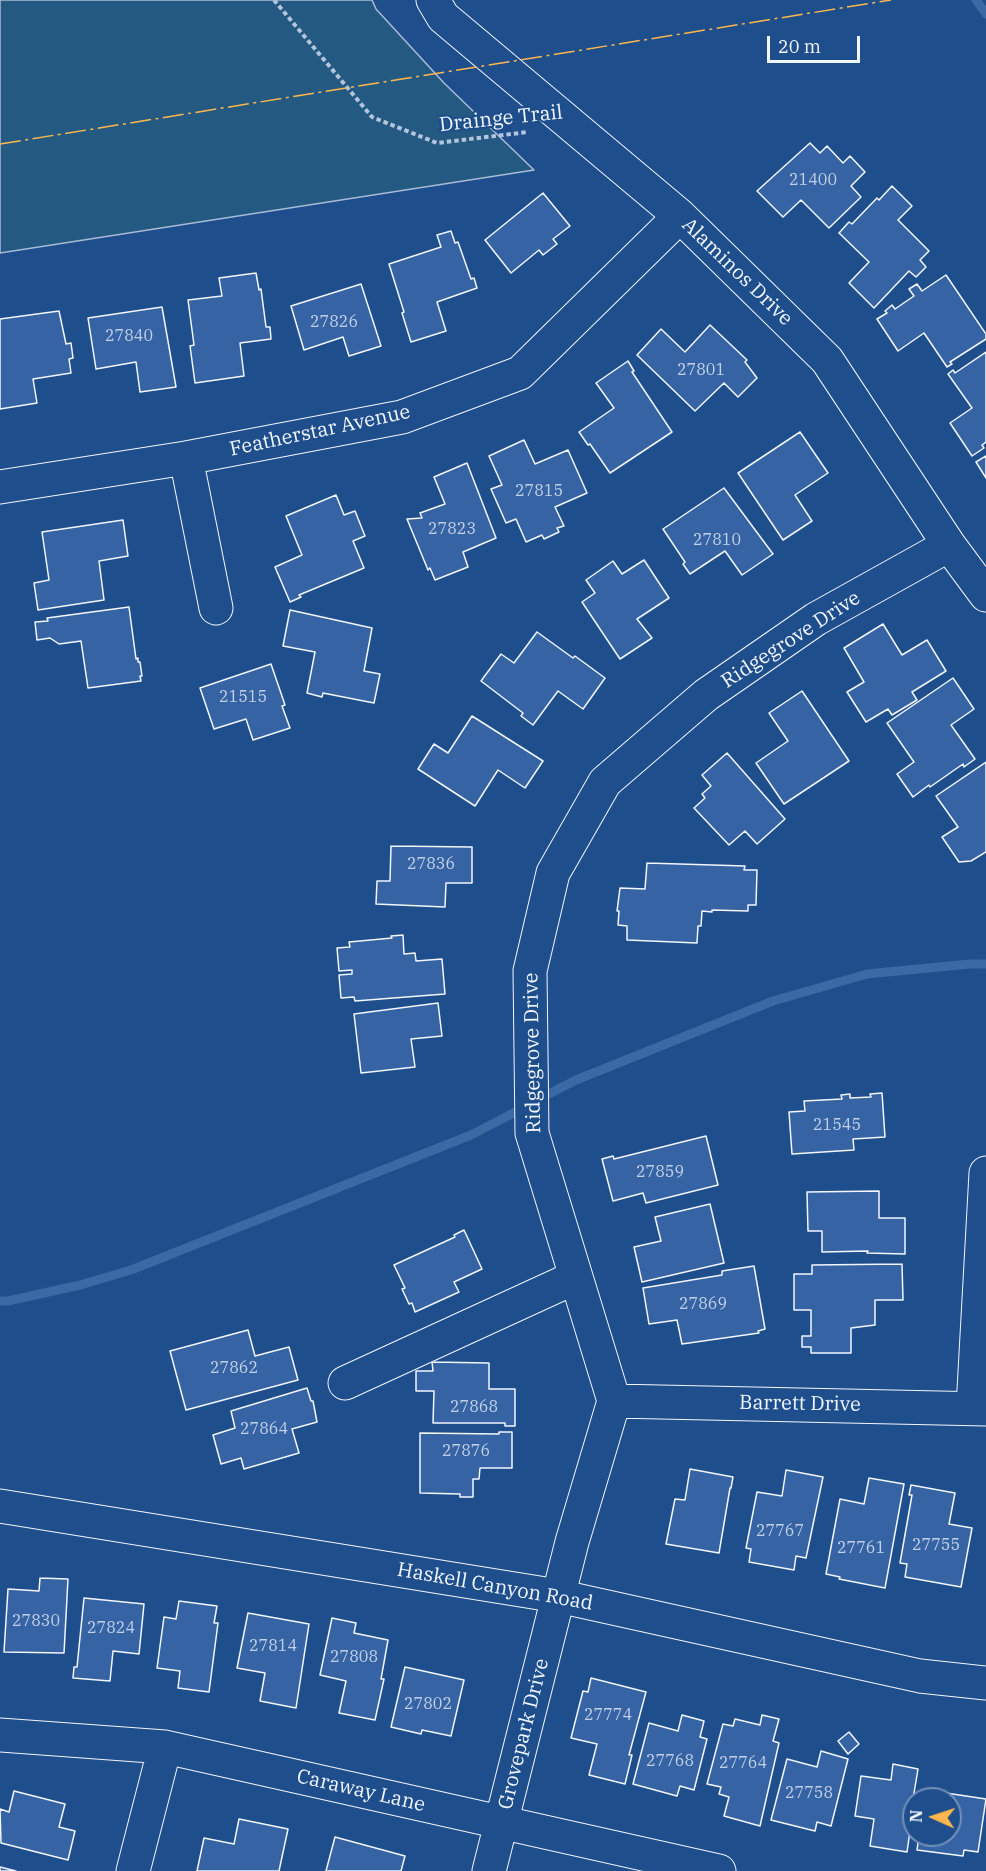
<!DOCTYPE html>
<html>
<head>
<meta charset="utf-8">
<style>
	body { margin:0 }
	#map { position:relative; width:986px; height:1871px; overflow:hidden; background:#1f4e8c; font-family:"IBM Plex Serif",serif }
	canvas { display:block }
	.north { position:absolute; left:902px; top:1787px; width:60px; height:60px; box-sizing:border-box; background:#1f4e8c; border:2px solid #7391ba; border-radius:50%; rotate:273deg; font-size:16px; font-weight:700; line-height:24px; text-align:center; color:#f2f6ff }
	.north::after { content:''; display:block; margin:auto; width:21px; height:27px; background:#ffb74d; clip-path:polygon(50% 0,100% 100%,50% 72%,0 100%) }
	.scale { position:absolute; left:767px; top:36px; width:93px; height:27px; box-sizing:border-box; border:3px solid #f2f6ff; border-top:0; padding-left:8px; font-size:18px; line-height:21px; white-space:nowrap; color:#f2f6ff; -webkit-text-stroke:4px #1f4e8c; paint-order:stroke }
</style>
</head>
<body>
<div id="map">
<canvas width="986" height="1871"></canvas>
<div class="north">N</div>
<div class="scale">20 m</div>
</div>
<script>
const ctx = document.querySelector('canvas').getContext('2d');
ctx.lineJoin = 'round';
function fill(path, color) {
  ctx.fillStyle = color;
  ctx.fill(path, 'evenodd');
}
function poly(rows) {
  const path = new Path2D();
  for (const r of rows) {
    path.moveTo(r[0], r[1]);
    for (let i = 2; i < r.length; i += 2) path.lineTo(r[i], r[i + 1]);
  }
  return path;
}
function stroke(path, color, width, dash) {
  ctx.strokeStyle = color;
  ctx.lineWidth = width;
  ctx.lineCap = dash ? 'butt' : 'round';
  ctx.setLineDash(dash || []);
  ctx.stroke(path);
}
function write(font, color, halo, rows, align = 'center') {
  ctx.font = font + ' "IBM Plex Serif",serif';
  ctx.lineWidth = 4.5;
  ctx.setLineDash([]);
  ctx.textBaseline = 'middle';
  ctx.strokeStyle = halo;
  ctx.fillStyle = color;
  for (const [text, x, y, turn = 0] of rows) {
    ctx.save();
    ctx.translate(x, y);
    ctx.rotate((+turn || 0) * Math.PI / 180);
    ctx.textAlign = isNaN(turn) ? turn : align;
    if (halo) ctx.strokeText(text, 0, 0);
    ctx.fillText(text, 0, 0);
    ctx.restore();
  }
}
const green = poly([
	[0,0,372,0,376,9,444,83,534,170,0,253,0,0]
]);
fill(green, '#245a82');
stroke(green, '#a8bbd7', 1.5);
stroke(poly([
	[976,0,986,14],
	[537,1100,576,1080,773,1001,867,974,970,964,986,964],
	[0,1301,8,1301,80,1285,131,1270,471,1135,525,1107]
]), '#3b69a3', 9);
const building = poly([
	[810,143,820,153,827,146,843,163,850,156,865,172,851,186,861,197,829,228,801,200,783,217,757,191,810,143],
	[892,186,912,206,898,220,929,251,920,260,926,267,916,277,909,271,874,308,849,283,869,262,839,233,849,222,852,224,877,198,879,200,892,186],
	[543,193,570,226,553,239,557,244,543,255,539,250,511,273,485,240,543,193],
	[451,231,455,243,458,242,471,279,474,278,477,288,437,302,446,331,411,342,402,313,404,312,389,264,441,247,437,235,451,231],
	[256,273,259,290,261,289,266,327,270,327,271,339,240,343,244,376,195,383,190,346,194,345,188,300,222,296,219,278,256,273],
	[946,275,986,334,986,339,950,362,952,364,947,367,924,333,898,351,877,319,887,313,885,311,892,305,895,309,914,296,909,289,917,284,922,291,946,275],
	[361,284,381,346,349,356,343,337,304,350,291,306,361,284],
	[162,307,176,387,140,392,136,362,96,369,88,318,162,307],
	[59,311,66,344,71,343,73,358,69,359,71,373,33,379,37,403,0,409,0,319,59,311],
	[710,325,747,360,745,362,757,378,738,397,724,383,695,411,637,355,661,329,685,352,710,325],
	[986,352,986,442,982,445,984,448,972,456,950,423,972,408,948,374,953,370,955,373,986,352],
	[628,361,634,371,632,372,672,432,610,473,590,444,588,445,579,432,614,408,596,383,628,361],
	[800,432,828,473,795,495,812,521,783,540,738,473,800,432],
	[524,440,535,464,568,450,587,493,555,507,564,526,557,528,559,532,544,539,542,535,526,542,516,519,506,523,491,489,502,485,489,456,524,440],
	[986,456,986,478,976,462,986,456],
	[467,463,496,538,463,552,468,567,435,580,430,568,428,570,407,519,422,518,420,513,445,504,434,477,467,463],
	[724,488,773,554,742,575,725,551,690,574,683,564,685,562,663,529,724,488],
	[336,495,344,515,355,511,365,536,353,541,364,568,299,595,301,597,290,602,275,567,302,555,286,516,336,495],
	[123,520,128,556,99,561,104,600,38,610,34,583,49,580,42,532,123,520],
	[644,560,669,598,637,619,652,638,620,659,582,602,595,593,586,580,613,561,622,574,644,560],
	[129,607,136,659,138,658,138,662,140,662,142,676,140,676,141,681,88,688,81,641,59,644,50,638,37,640,35,622,48,621,47,618,129,607],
	[290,610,372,628,364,671,380,674,374,703,323,693,322,697,307,693,315,652,283,646,290,610],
	[883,624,902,655,927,640,946,671,912,692,917,700,892,715,888,709,866,722,847,692,864,682,844,648,883,624],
	[537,632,573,658,575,656,605,678,583,709,558,691,533,725,521,716,523,713,481,681,501,654,514,663,537,632],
	[271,664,285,705,282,706,290,728,253,740,246,719,214,729,200,688,271,664],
	[953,678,974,709,951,725,975,759,964,767,963,764,930,787,929,785,913,797,897,774,914,762,887,723,953,678],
	[802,691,849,761,784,804,756,763,788,741,769,713,802,691],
	[472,716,543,761,525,788,498,770,475,806,418,769,434,744,448,753,472,716],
	[727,753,785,819,757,844,745,831,729,845,694,808,705,798,702,794,711,786,702,775,727,753],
	[986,762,986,852,971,861,959,862,942,837,958,827,936,796,986,762],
	[391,846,472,847,472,883,446,883,445,907,376,904,377,881,390,881,391,846],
	[647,863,745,866,744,870,757,870,756,905,748,905,748,911,712,910,712,912,702,911,701,926,698,926,697,943,627,940,627,926,618,925,619,911,617,911,620,888,645,889,647,863],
	[403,935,404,954,415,953,416,961,442,959,445,994,355,1001,354,997,341,998,339,975,352,974,352,970,339,971,337,948,350,947,349,942,392,938,391,936,403,935],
	[438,1003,442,1036,411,1039,415,1067,361,1073,354,1014,438,1003],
	[882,1093,885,1137,853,1139,854,1150,792,1154,789,1112,805,1111,804,1101,842,1099,841,1095,850,1094,850,1098,871,1097,870,1094,882,1093],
	[706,1136,718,1185,646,1203,643,1193,613,1201,602,1159,613,1156,614,1159,706,1136],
	[879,1191,879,1218,905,1218,905,1254,867,1253,868,1251,822,1252,822,1231,808,1231,807,1192,879,1191],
	[710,1204,724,1263,642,1282,634,1247,661,1241,655,1217,710,1204],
	[464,1230,482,1269,454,1282,459,1292,415,1312,412,1303,409,1304,402,1289,405,1288,394,1265,455,1237,454,1235,464,1230],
	[902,1264,903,1300,875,1300,875,1325,851,1328,851,1353,811,1353,811,1347,802,1347,802,1336,811,1336,811,1310,794,1310,794,1274,812,1274,812,1265,902,1264],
	[754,1266,765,1329,758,1331,759,1333,682,1344,677,1320,649,1324,643,1288,722,1275,722,1271,754,1266],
	[248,1330,255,1356,289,1347,298,1380,186,1410,170,1351,248,1330],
	[432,1362,489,1363,489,1389,515,1389,515,1426,505,1426,505,1423,433,1423,434,1391,416,1391,416,1371,433,1371,432,1362],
	[307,1388,311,1401,313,1401,317,1422,292,1429,299,1453,244,1469,241,1458,221,1464,213,1435,235,1428,231,1411,307,1388],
	[499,1432,512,1432,512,1468,480,1468,479,1479,473,1479,473,1497,460,1497,460,1494,420,1493,420,1433,499,1434,499,1432],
	[690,1469,733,1477,731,1488,730,1488,719,1553,666,1544,675,1499,685,1500,690,1469],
	[786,1470,823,1477,806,1558,796,1556,794,1570,749,1562,751,1549,746,1548,757,1492,782,1496,786,1470],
	[869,1478,904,1484,885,1588,839,1579,840,1577,826,1574,840,1499,864,1504,869,1478],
	[911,1485,955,1493,949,1524,972,1528,961,1587,905,1577,907,1564,900,1563,912,1495,909,1495,911,1485],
	[40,1578,68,1579,64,1653,4,1652,8,1589,39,1591,40,1578],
	[84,1598,144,1604,139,1654,113,1651,110,1681,73,1678,74,1667,77,1667,84,1598],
	[179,1601,217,1606,214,1623,218,1623,209,1692,178,1688,180,1671,157,1668,164,1617,176,1619,179,1601],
	[248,1613,309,1624,296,1708,260,1701,265,1673,237,1668,248,1613],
	[332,1618,356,1623,354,1633,388,1640,381,1679,384,1679,375,1720,339,1713,346,1681,320,1675,332,1618],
	[405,1667,464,1680,451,1736,422,1730,421,1734,391,1727,405,1667],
	[591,1678,646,1692,629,1755,632,1755,625,1784,589,1775,597,1744,571,1738,583,1691,588,1692,591,1678],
	[682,1715,704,1721,700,1737,707,1739,694,1790,680,1786,677,1796,633,1784,649,1723,678,1731,682,1715],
	[762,1715,779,1719,773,1741,779,1743,760,1826,724,1816,729,1797,719,1794,721,1787,707,1784,723,1724,733,1726,735,1719,760,1725,762,1715],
	[849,1732,859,1744,848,1754,838,1741,849,1732],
	[821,1751,848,1759,831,1826,817,1822,815,1831,771,1820,787,1759,817,1767,821,1751],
	[893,1764,918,1769,910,1817,912,1817,907,1852,870,1846,874,1819,855,1816,861,1776,891,1780,893,1764],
	[926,1790,986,1799,978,1852,964,1850,963,1856,917,1850,919,1835,950,1835,950,1799,924,1799,926,1790],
	[14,1791,65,1804,59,1827,75,1831,68,1860,1,1843,0,1809,9,1812,14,1791],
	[239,1819,288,1829,279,1871,197,1871,204,1838,234,1844,239,1819],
	[335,1837,405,1856,401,1871,326,1871,335,1837],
	[0,1867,16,1871,0,1871,0,1867]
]);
fill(building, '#3563a3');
stroke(building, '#f2f6ff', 1.5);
const minor = poly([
	[433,0,443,17,680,216,827,360,949,545,986,595],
	[186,458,216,608],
	[0,487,186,458,402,417,520,373,680,216],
	[345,1383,576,1277],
	[614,1401,986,1409],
	[973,1408,986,1173],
	[0,1735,165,1747,719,1871],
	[133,1871,165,1747],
	[489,1871,572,1542,614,1401,532,1133,530,971,553,873,605,782,706,695,816,619,949,545]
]);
const major = poly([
	[0,1506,558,1596,920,1676,986,1683]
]);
stroke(minor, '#f2f6ff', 35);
stroke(major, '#f2f6ff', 35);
stroke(poly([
	[274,0,372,117,437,143,528,132]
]), '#b3c4dc', 4, [4.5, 3]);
stroke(minor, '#1f4e8c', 33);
stroke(major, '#1f4e8c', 33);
stroke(poly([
	[0,144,891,0]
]), '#ffb74d', 1.5, [21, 4.5, 3, 4.5]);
write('16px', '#c3d1e8', null, [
	["21400",813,180],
	["27826",334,322],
	["27840",129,336],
	["27801",701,370],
	["27815",539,491],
	["27823",452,529],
	["27810",717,540],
	["21515",243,697],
	["27836",431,864],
	["21545",837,1125],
	["27859",660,1172],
	["27869",703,1304],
	["27862",234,1368],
	["27868",474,1407],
	["27864",264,1429],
	["27876",466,1451],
	["27767",780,1531],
	["27755",936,1545],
	["27761",861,1548],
	["27830",36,1621],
	["27824",111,1628],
	["27814",273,1646],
	["27808",354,1657],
	["27802",428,1704],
	["27774",608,1715],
	["27768",670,1761],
	["27764",743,1763],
	["27758",809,1793]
]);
write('20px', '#f2f6ff', '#1f4e8c', [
	["Drainge Trail",501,119,-6],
	["Alaminos Drive",737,272,44],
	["Featherstar Avenue",320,431,-12],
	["Ridgegrove Drive",791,640,-33],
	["Ridgegrove Drive",533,1053,-91],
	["Barrett Drive",800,1404,1],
	["Haskell Canyon Road",495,1587,10],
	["Grovepark Drive",524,1734,-76],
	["Caraway Lane",361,1791,13]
]);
</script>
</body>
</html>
